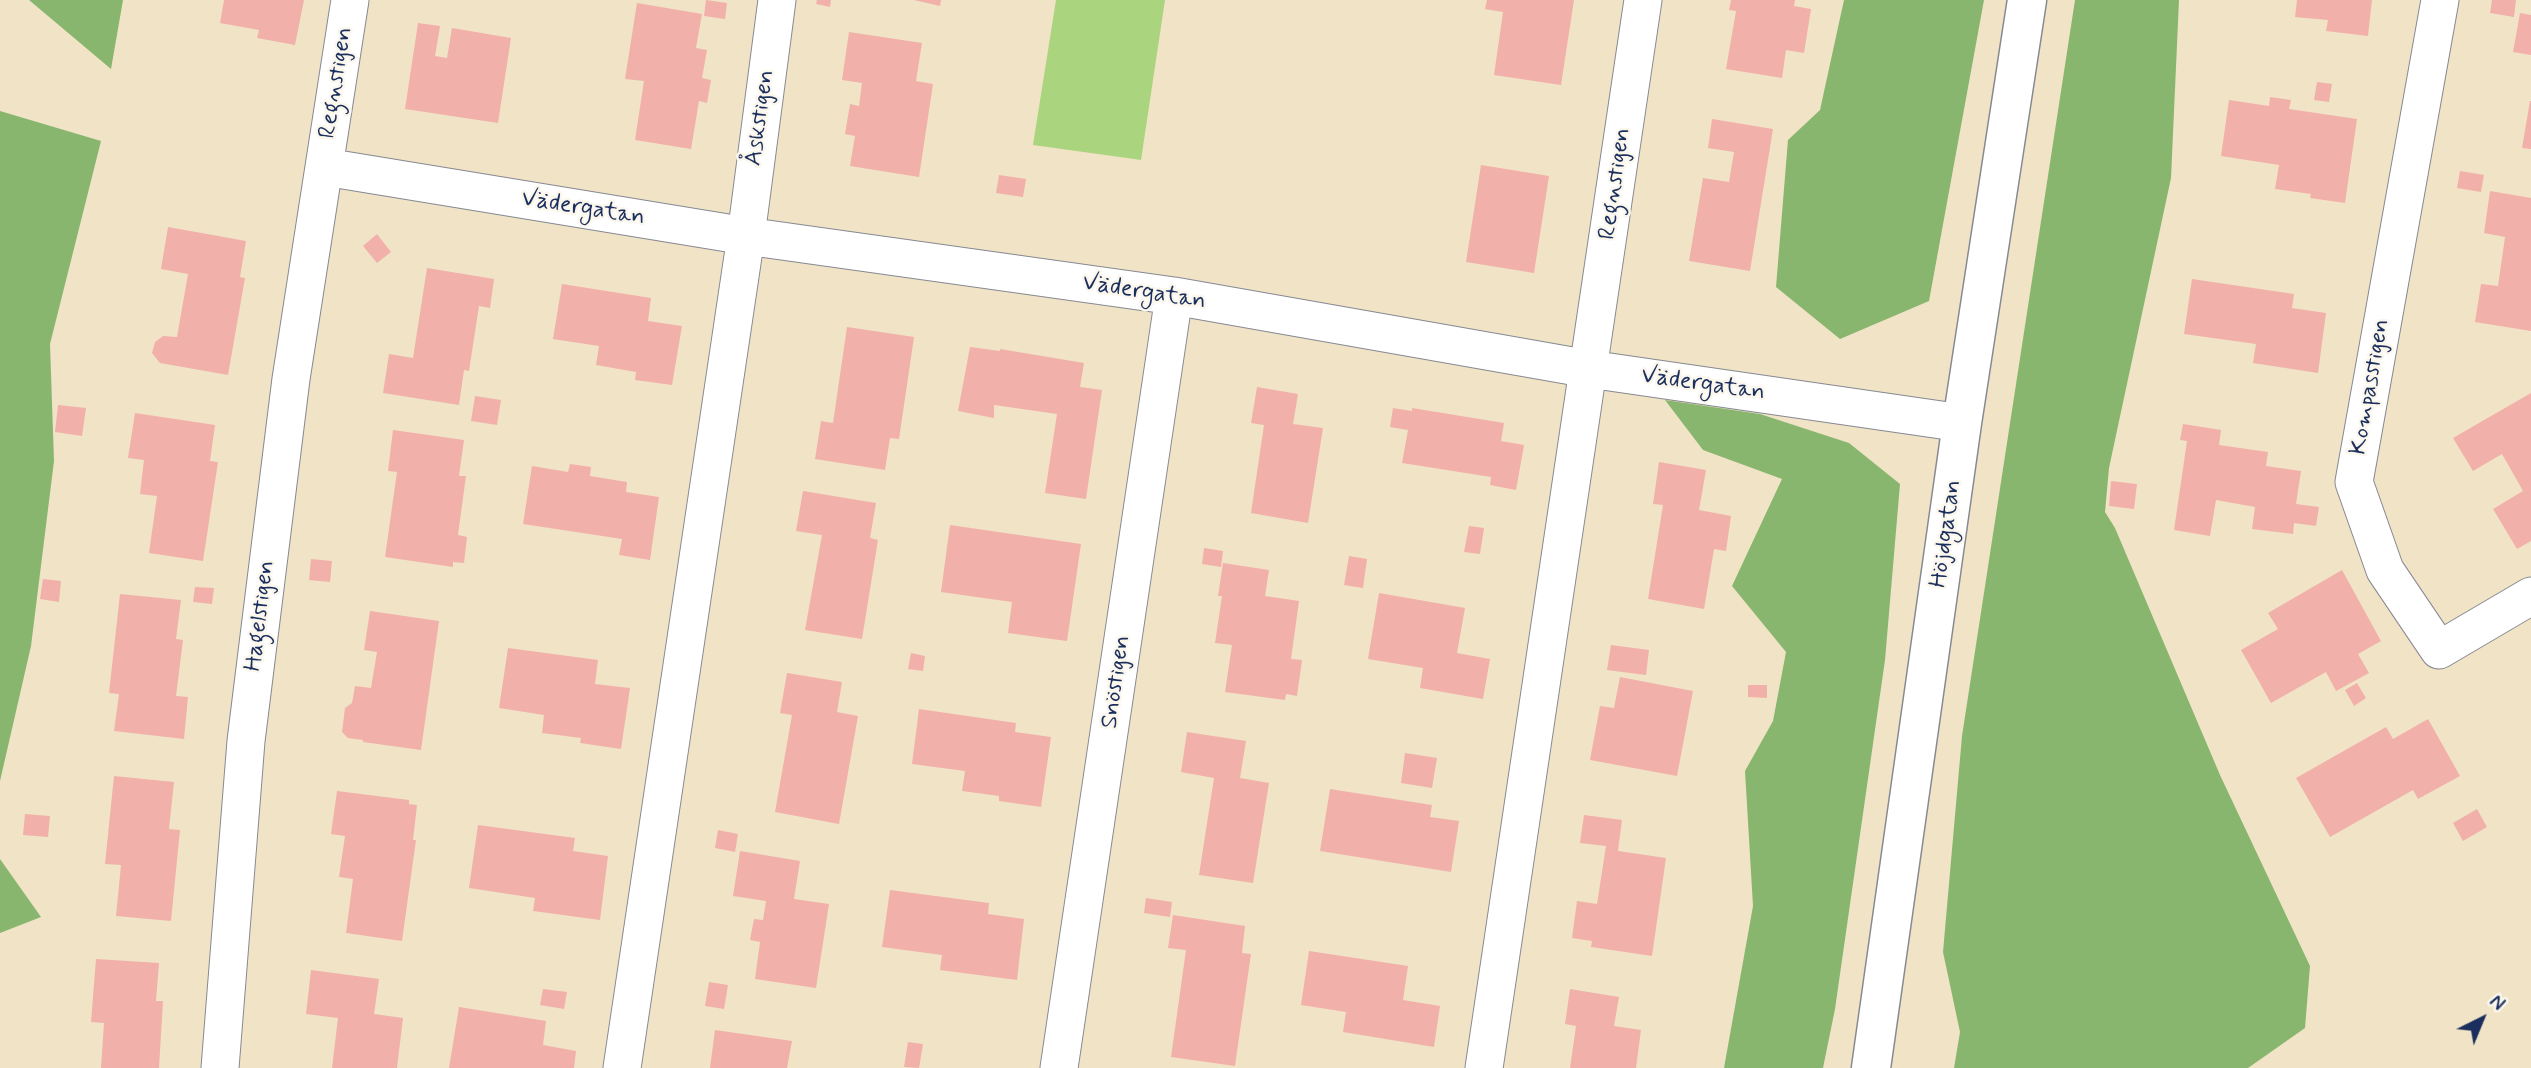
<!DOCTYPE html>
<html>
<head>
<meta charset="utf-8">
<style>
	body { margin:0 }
	#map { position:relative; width:2531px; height:1068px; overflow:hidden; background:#f1e3c6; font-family:Mynerve,sans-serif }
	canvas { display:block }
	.north { position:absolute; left:2447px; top:984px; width:70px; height:70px; -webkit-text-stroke:5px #fbf7ec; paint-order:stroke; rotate:43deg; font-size:19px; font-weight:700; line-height:28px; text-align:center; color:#1b2f5e }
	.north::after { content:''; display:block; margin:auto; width:24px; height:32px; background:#1b2f5e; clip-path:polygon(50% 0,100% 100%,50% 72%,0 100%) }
</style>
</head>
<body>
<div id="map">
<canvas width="2531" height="1068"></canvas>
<div class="north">N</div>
</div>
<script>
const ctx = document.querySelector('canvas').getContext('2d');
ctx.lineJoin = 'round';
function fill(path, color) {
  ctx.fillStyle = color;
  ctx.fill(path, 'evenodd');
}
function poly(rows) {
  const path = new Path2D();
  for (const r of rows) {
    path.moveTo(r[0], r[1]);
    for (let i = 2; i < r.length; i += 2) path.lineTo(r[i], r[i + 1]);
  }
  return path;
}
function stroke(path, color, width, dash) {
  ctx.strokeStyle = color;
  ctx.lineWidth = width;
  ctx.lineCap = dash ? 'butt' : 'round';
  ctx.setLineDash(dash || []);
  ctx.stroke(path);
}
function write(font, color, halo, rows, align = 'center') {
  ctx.font = font + ' Mynerve,sans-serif';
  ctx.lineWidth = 5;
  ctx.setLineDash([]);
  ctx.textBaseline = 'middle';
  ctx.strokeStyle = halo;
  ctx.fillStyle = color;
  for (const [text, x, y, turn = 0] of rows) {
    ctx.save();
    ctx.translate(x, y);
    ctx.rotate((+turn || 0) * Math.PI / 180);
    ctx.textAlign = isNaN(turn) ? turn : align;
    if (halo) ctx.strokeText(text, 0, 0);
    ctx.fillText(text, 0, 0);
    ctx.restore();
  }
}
fill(poly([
	[1056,0,1165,0,1141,160,1033,145]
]), '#abd47f');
fill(poly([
	[29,0,123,0,111,69],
	[1844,0,1984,0,1929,301,1840,339,1776,287,1788,140,1820,110],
	[2075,0,2179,0,2171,178,2109,468,2105,512,2115,528,2220,775,2310,966,2305,1028,2248,1068,1954,1068,1960,1032,1943,952,1962,736],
	[0,111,101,141,50,344,54,461,31,646,0,781],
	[1665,400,1760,414,1849,443,1900,484,1885,660,1835,1009,1823,1068,1724,1068,1753,906,1745,771,1773,721,1786,652,1732,586,1782,479,1703,450],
	[0,859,41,917,0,933]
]), '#88b66e');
fill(poly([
	[224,0,304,0,295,45,257,38,259,30,220,23],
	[706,0,727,3,725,19,704,16],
	[817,0,831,0,830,7,816,4],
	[914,0,941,0,940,6],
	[1487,0,1574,0,1561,85,1494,75,1503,12,1485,9],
	[1731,0,1795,0,1794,6,1811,9,1804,53,1786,50,1782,78,1726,69,1736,11,1729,10],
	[2297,0,2372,0,2368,36,2326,31,2328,20,2295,17],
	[2492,0,2516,0,2514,17,2490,13],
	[637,3,702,14,696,48,707,50,702,78,711,80,707,103,699,101,691,149,635,140,644,81,625,79],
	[2520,13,2531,15,2531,55,2513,52],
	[418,23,440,26,435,56,447,58,452,28,511,38,498,123,405,109],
	[849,32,922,43,916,81,933,84,919,177,850,166,855,136,845,134,850,104,859,106,862,83,842,80],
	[2317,82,2332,84,2329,102,2314,100],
	[2270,97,2291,100,2289,109,2357,119,2345,203,2310,198,2311,194,2275,189,2279,165,2221,156,2229,100,2269,106],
	[2530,101,2531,101,2531,149,2522,148],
	[1712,119,1773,129,1750,271,1689,261,1703,178,1729,182,1734,152,1708,148],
	[1481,165,1549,176,1534,273,1466,262],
	[2460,171,2484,175,2481,192,2457,188],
	[999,175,1026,179,1023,197,996,193],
	[2490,191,2531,198,2531,331,2475,322,2481,284,2498,286,2505,237,2484,233],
	[168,227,246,241,240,277,245,278,228,375,160,363,152,353,155,342,163,336,177,337,188,274,161,269],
	[377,234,391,252,377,263,363,246],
	[427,268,494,279,490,308,479,306,469,371,464,370,459,405,383,393,389,354,413,358],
	[2192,279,2294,294,2292,308,2326,313,2318,373,2253,363,2256,344,2184,334],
	[562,284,651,298,648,321,682,326,672,385,635,380,636,372,596,365,599,346,553,339],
	[847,327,914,337,899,439,890,438,885,470,815,459,821,421,833,423],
	[970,347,1000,351,1000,349,1084,363,1080,387,1102,390,1086,499,1045,493,1057,414,994,405,994,418,958,411],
	[1257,387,1298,394,1293,424,1323,428,1308,523,1251,513,1264,425,1251,423],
	[2531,393,2531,541,2517,549,2493,509,2523,491,2502,454,2473,471,2453,438],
	[475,396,501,400,497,425,471,421],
	[58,405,86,408,82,436,55,432],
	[1393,408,1412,411,1412,408,1504,423,1501,441,1524,445,1516,490,1490,485,1491,477,1402,463,1408,430,1390,427],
	[135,413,215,425,210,461,218,462,203,561,149,553,157,496,140,494,144,460,128,458],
	[2183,424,2221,430,2219,445,2268,452,2266,466,2301,471,2296,504,2319,507,2316,526,2294,523,2293,534,2252,529,2255,507,2216,500,2210,536,2174,530,2187,441,2180,440],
	[393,430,464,440,459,476,466,476,458,535,467,537,464,563,453,562,453,567,385,557,397,472,388,471],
	[1659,462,1706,470,1699,510,1731,516,1726,551,1714,549,1704,609,1648,599,1663,505,1653,504],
	[570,464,591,467,590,476,627,482,626,492,659,497,650,560,619,555,622,539,523,524,532,466,568,472],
	[2111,481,2137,484,2134,509,2109,506],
	[803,491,876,503,870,538,878,540,862,639,805,630,822,535,796,531],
	[950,525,1081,544,1067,641,1008,633,1012,602,941,592],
	[1469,526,1484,528,1480,554,1464,552],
	[1204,548,1223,551,1221,567,1202,564],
	[1349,556,1367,559,1363,588,1344,585],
	[311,559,332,561,330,582,309,580],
	[1223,563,1269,570,1265,596,1299,601,1291,659,1302,660,1297,696,1286,694,1285,700,1225,692,1232,645,1215,643,1222,596,1218,596],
	[2342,570,2381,641,2358,654,2369,673,2336,691,2326,672,2271,703,2241,650,2278,629,2268,613],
	[43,579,61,581,59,602,40,599],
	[195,587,214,588,212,604,193,602],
	[1379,593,1465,608,1457,653,1490,659,1483,699,1420,688,1423,668,1368,659],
	[120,594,181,600,176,639,183,640,176,696,188,697,184,739,114,731,119,694,109,693],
	[370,611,439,621,421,750,363,742,363,740,348,738,342,732,345,708,352,703,355,686,371,688,377,652,364,650],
	[1611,645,1649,650,1646,675,1607,670],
	[508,648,598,660,595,684,630,688,621,749,580,743,581,738,542,733,544,715,499,708],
	[911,653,925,656,923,671,908,669],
	[787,673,842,682,837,712,858,716,839,824,775,812,792,715,780,713],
	[1620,677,1693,691,1677,776,1590,760,1600,706,1614,708],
	[2357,683,2366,698,2354,706,2345,690],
	[1748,685,1767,685,1767,698,1748,697],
	[919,709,1016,723,1015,732,1051,737,1041,807,999,801,999,796,962,791,965,771,912,764],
	[2428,719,2460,776,2418,799,2413,790,2330,837,2296,778,2386,727,2393,739],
	[1187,732,1246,741,1240,778,1269,783,1253,883,1199,875,1214,778,1181,772],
	[1405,753,1437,758,1432,788,1401,783],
	[114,776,174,782,169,829,180,830,171,921,116,916,121,865,105,864],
	[1330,789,1432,805,1430,817,1459,821,1451,872,1320,851],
	[337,791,409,800,409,804,417,805,413,840,416,840,402,941,346,933,353,879,339,877,345,836,331,834],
	[2477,809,2487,827,2463,841,2453,823],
	[25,814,50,816,48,837,23,835],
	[1584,815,1622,820,1618,851,1666,858,1652,956,1591,947,1592,941,1572,938,1577,901,1597,904,1606,846,1580,843],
	[478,825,575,838,573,851,608,856,600,920,533,911,535,898,469,888],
	[718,830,738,834,735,852,715,848],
	[740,851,800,861,794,899,829,904,816,988,755,979,760,942,750,940,754,919,763,920,766,901,733,896],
	[890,890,989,903,988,914,1024,919,1017,980,940,970,942,955,882,947],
	[1146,898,1172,902,1170,917,1144,913],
	[1173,915,1245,926,1242,953,1251,954,1235,1066,1171,1057,1186,950,1168,948],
	[1309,951,1408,966,1403,1000,1440,1006,1434,1047,1343,1032,1346,1012,1301,1005],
	[96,959,159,963,156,1001,163,1001,159,1068,101,1068,104,1023,91,1022],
	[311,970,379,979,374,1014,403,1018,397,1068,332,1068,338,1018,306,1014],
	[709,982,728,985,724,1009,705,1006],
	[543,989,567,992,564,1009,540,1005],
	[1570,989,1619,997,1614,1026,1641,1030,1636,1068,1570,1068,1576,1026,1565,1024],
	[459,1007,546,1021,543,1045,576,1051,574,1068,449,1068],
	[715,1030,792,1041,787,1068,710,1068],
	[908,1042,923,1044,919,1068,904,1067]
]), '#f1b1aa');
const minor = poly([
	[2440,0,2354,482,2385,570,2439,650,2531,596],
	[325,167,746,236,1174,296,1589,369,1962,423],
	[220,1068,246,741,291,379,350,0],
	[622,1068,746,236,777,0],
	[1059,1068,1174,296],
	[1484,1068,1643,0]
]);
const tertiary = poly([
	[1871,1068,1962,423,2027,0]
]);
stroke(minor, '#868992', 39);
stroke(tertiary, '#868992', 41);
stroke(minor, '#fff', 37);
stroke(tertiary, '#fff', 38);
write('24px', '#1b2f5e', '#fbf7ec', [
	["Regnstigen",337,83,-81],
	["Åskstigen",761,118,-82],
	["Regnstigen",1616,184,-82],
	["Vädergatan",583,209,9],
	["Vädergatan",1144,293,9],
	["Vädergatan",1703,385,8],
	["Kompasstigen",2371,387,-80],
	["Höjdgatan",1947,534,-82],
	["Hagelstigen",261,616,-83],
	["Snöstigen",1117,682,-82]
]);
</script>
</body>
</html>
